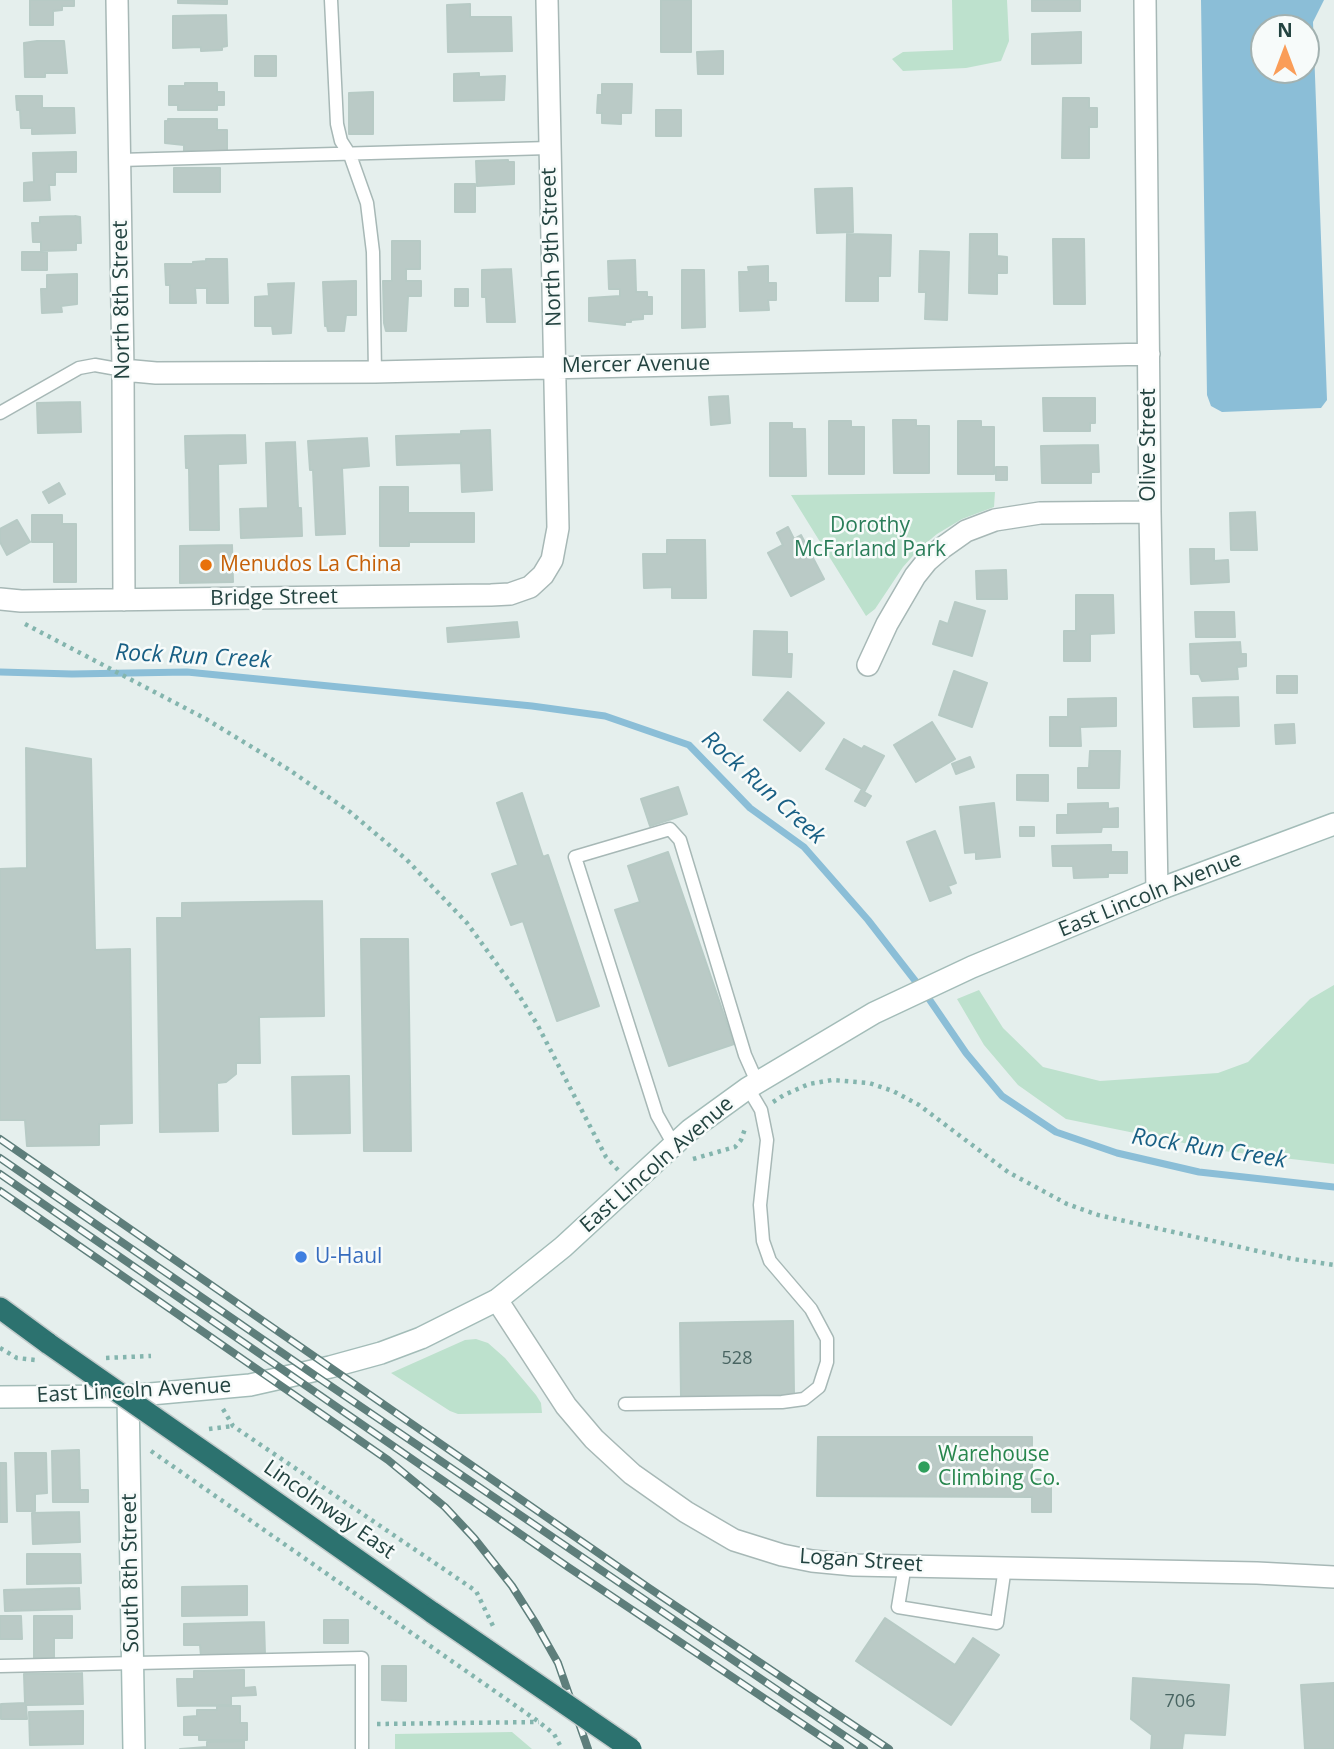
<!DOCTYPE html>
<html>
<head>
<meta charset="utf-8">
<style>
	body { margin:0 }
	#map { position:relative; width:1334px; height:1749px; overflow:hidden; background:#e5efed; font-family:"Open Sans",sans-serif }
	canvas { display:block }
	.north { position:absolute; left:1250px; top:14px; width:70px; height:70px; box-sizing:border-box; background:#f7fbfa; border:2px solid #a2b1b0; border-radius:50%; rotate:0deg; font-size:19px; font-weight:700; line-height:28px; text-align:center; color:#234340 }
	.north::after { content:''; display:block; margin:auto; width:24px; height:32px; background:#fa9d58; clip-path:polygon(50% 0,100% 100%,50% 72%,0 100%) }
</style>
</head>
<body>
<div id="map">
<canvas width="1334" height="1749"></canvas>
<div class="north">N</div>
</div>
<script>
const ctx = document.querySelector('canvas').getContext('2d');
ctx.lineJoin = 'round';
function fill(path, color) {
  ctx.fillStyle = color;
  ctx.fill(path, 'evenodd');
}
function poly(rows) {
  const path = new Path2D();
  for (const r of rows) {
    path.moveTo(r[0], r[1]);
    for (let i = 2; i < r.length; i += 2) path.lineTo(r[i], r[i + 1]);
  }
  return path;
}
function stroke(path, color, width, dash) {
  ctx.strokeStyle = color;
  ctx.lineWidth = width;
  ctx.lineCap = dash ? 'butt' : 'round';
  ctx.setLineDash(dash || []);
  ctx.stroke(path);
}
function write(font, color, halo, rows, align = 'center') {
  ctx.font = font + ' "Open Sans",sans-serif';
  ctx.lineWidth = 5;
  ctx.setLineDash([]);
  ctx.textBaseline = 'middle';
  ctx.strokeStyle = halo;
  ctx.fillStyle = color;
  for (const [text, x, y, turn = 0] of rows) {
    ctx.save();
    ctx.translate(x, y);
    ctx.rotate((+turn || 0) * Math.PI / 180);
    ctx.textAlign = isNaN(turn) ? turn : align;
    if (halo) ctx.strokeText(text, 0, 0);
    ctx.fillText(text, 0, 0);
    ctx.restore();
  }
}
fill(poly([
	[952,0,1007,0,1009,41,1001,61,966,68,903,71,892,59,903,52,953,50],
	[995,492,994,507,962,519,937,534,919,549,903,567,875,609,866,616,791,495],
	[1334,985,1334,1164,1223,1151,1066,1119,1018,1085,984,1045,957,999,979,990,1003,1028,1043,1067,1100,1081,1218,1073,1248,1062,1310,999],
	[476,1339,488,1343,505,1358,536,1395,541,1403,542,1413,458,1414,450,1411,391,1373,465,1340],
	[512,1732,532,1749,395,1749,395,1734]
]), '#bde1cd');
fill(poly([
	[1201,0,1324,0,1313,22,1327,400,1321,408,1222,412,1211,406,1207,395],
	[1306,28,1306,70,1264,70,1264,28]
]), '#8bbed7');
stroke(poly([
	[0,672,72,674,187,672,532,706,605,716,689,745,750,808,804,847,868,920,927,996,966,1053,1002,1096,1056,1132,1117,1153,1199,1172,1334,1187]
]), '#8bbed7', 7);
const building = poly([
	[30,0,74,0,74,6,62,6,62,10,53,11,53,25,30,25,30,0],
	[178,0,227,0,227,4,178,3,178,0],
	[661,0,691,0,691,52,661,52,661,0],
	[1032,0,1080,0,1080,11,1032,11,1032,0],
	[470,4,470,17,511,17,512,51,448,52,447,5,470,4],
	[226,15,227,46,222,47,222,50,201,51,201,47,173,48,173,16,226,15],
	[1081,32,1081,63,1032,64,1032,34,1081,32],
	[37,41,64,41,67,73,45,73,45,77,25,77,24,43,37,41],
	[723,51,723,74,698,74,697,52,723,51],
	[255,56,276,56,276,76,255,76,255,56],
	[479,73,479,77,505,76,504,100,454,101,454,74,479,73],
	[185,83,217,83,217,92,224,92,224,105,217,105,217,110,178,110,178,105,169,105,169,86,185,86,185,83],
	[602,84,632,84,631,113,621,113,621,124,602,123,602,113,597,113,598,95,602,95,602,84],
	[373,92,373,134,349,134,349,93,373,92],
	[16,96,42,96,42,108,74,108,75,133,32,134,32,128,21,128,20,110,17,110,16,96],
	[1063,98,1089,98,1089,108,1097,108,1097,127,1089,127,1089,158,1062,158,1063,98],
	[656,110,681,110,681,136,656,136,656,110],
	[168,119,217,119,217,130,227,130,227,151,184,151,184,145,165,143,165,121,168,121,168,119],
	[76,152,76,172,55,172,55,185,49,185,50,200,24,201,24,183,34,182,33,153,76,152],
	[508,160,508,162,514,162,514,184,477,186,476,161,508,160],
	[174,168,220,168,220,192,174,192,174,168],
	[455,184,475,184,475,212,455,212,455,184],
	[852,188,853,232,817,233,815,189,852,188],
	[75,216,80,217,81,243,76,243,76,250,41,251,41,242,33,242,32,223,40,223,40,217,75,216],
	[847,234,891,235,890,276,878,276,878,301,846,301,847,234],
	[970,234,997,234,997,256,1007,257,1007,273,997,273,997,294,969,293,970,234],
	[1053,239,1084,239,1085,304,1054,304,1053,239],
	[392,241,420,241,420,269,406,269,406,281,421,281,421,296,408,296,406,331,386,331,384,323,383,281,392,281,392,241],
	[920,251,949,252,947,320,925,319,926,292,919,292,920,251],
	[22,252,47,252,47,270,22,270,22,252],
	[206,259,227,259,228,303,207,303,207,288,195,288,196,303,170,303,170,285,166,285,165,264,193,264,193,262,206,261,206,259],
	[635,260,636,292,647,292,647,297,652,297,652,314,643,314,643,319,631,320,631,322,625,322,625,325,589,321,589,298,620,296,620,289,609,289,608,261,635,260],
	[768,266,768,283,776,283,776,300,768,300,769,310,740,311,739,272,749,272,748,267,768,266],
	[511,269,515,322,487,322,486,297,482,297,482,270,511,269],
	[682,270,704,270,705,327,682,328,682,270],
	[77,274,77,304,61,306,62,312,42,313,41,289,47,289,47,275,77,274],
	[356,281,356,315,346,315,344,331,328,331,327,326,325,326,323,282,356,281],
	[294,283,291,333,273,334,272,326,255,326,255,297,269,296,268,284,294,283],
	[455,289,468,289,468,306,455,306,455,289],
	[728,396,730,423,711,425,709,397,728,396],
	[1043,398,1095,398,1095,423,1090,423,1090,431,1044,431,1043,398],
	[80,402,81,432,38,433,37,403,80,402],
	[893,420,916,420,916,426,929,426,929,473,894,473,893,420],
	[829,421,851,421,851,427,864,427,864,474,829,474,829,421],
	[958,421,981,421,981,427,994,427,994,474,958,474,958,421],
	[770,423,792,423,792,429,805,429,806,476,770,476,770,423],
	[490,430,492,490,462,492,461,463,397,465,396,436,461,434,461,431,490,430],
	[245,435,246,463,218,464,219,530,190,530,189,468,186,468,185,436,245,435],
	[367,438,369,466,342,468,345,534,316,535,313,470,310,470,308,441,367,438],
	[295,442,298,508,301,508,302,536,241,538,240,509,268,508,266,443,295,442],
	[1098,445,1099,472,1091,472,1091,483,1042,483,1041,446,1098,445],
	[996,467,1007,467,1007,480,996,480,996,467],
	[59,483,65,494,49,503,43,492,59,483],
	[380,487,408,487,408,513,474,513,474,542,409,542,409,546,380,546,380,487],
	[1255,512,1257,550,1231,550,1230,513,1255,512],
	[32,515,62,515,62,524,76,524,76,582,54,582,54,542,32,542,32,515],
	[17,520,30,542,7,555,0,542,0,529,17,520],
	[788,527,794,539,801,535,824,579,791,596,768,553,783,545,777,533,788,527],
	[667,540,705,540,706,598,672,598,672,587,644,588,643,554,667,554,667,540],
	[232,545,233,582,180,583,180,546,232,545],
	[1190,549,1214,549,1214,561,1228,560,1229,582,1191,584,1190,549],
	[1006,570,1007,599,977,599,976,571,1006,570],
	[1076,595,1113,595,1114,633,1090,634,1090,661,1064,661,1064,631,1076,631,1076,595],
	[955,602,985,611,972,656,933,644,940,621,948,624,955,602],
	[1195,612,1234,612,1235,637,1196,637,1195,612],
	[517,622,519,637,448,642,447,628,517,622],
	[754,631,787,632,787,654,792,654,791,677,753,675,754,631],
	[1240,642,1241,654,1246,654,1246,666,1237,667,1238,679,1202,681,1199,674,1191,674,1190,644,1240,642],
	[954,671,987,683,972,727,939,715,954,671],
	[1277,676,1297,676,1297,693,1277,693,1277,676],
	[788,692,824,723,800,751,764,720,788,692],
	[1238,697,1239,726,1194,727,1193,698,1238,697],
	[1116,698,1116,726,1080,727,1081,746,1050,746,1050,717,1068,717,1068,699,1116,698],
	[932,722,955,759,916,782,894,745,932,722],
	[1294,724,1295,743,1276,744,1275,725,1294,724],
	[844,739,862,749,864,746,884,756,864,792,871,796,865,806,855,801,862,789,826,769,844,739],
	[26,748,91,759,95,950,130,949,132,1123,99,1124,99,1145,27,1146,25,1120,0,1120,0,869,27,868,26,748],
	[1090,751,1120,751,1119,788,1078,788,1078,768,1089,768,1090,751],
	[970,757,974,767,956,774,952,764,970,757],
	[1017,775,1048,775,1048,801,1017,800,1017,775],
	[678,787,687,814,650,826,641,799,678,787],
	[522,793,543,857,548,855,599,1006,557,1021,523,921,511,925,492,874,518,865,497,803,522,793],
	[994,803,1000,857,976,859,976,852,965,853,960,807,994,803],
	[1108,803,1108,809,1118,808,1118,827,1102,827,1101,832,1057,833,1057,815,1068,815,1068,804,1108,803],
	[1020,827,1034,827,1034,836,1020,836,1020,827],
	[935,831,956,883,948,886,951,893,930,901,907,842,935,831],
	[1111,845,1111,852,1127,852,1127,873,1108,873,1108,877,1074,878,1073,866,1053,866,1052,846,1111,845],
	[668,852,734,1044,669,1066,615,910,640,902,628,866,668,852],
	[322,901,324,1016,259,1017,260,1063,236,1063,236,1074,226,1082,217,1083,218,1131,160,1132,157,918,182,918,182,903,322,901],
	[361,939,408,939,411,1151,364,1151,361,939],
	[349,1076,350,1133,293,1134,292,1077,349,1076],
	[793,1321,794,1395,681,1397,680,1323,793,1321],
	[818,1437,1032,1437,1032,1479,1051,1479,1051,1512,1032,1512,1032,1497,817,1496,818,1437],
	[79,1450,80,1490,88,1490,88,1502,53,1502,52,1451,79,1450],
	[15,1453,46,1453,47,1493,35,1494,35,1511,17,1511,15,1453],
	[0,1463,6,1463,7,1522,0,1522,0,1463],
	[79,1512,80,1542,33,1544,32,1513,79,1512],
	[27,1554,80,1554,81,1583,27,1584,27,1554],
	[247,1586,247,1615,182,1616,182,1587,247,1586],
	[79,1588,80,1609,5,1611,4,1590,79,1588],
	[0,1616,21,1616,22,1639,0,1639,0,1616],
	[34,1616,72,1616,72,1638,54,1638,54,1658,34,1658,34,1616],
	[885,1618,955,1665,973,1638,999,1655,951,1725,856,1661,885,1618],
	[324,1620,348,1620,348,1643,324,1643,324,1620],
	[264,1622,265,1655,201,1656,200,1645,184,1645,184,1624,264,1622],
	[382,1666,406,1666,406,1701,382,1700,382,1666],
	[244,1670,244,1688,255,1687,256,1695,231,1696,231,1705,178,1706,177,1679,194,1679,194,1671,244,1670],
	[82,1673,83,1704,26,1705,27,1719,1,1719,1,1704,25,1703,24,1674,82,1673],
	[1133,1678,1229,1685,1225,1735,1184,1733,1182,1749,1151,1749,1152,1735,1131,1719,1133,1678],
	[1334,1683,1334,1749,1305,1749,1301,1685,1334,1683],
	[217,1706,240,1706,240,1723,247,1723,247,1740,199,1740,199,1735,184,1735,184,1717,197,1716,197,1710,217,1710,217,1706],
	[83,1711,83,1744,30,1745,29,1712,83,1711],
	[244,1741,244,1749,180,1749,207,1747,207,1742,244,1741]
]);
fill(building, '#bacac6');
stroke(building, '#b7cac5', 2);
const lane = poly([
	[331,0,337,124,341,141,350,155,367,203,373,252,375,372],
	[120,160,549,148],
	[0,413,79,368,95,365,123,370],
	[674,1145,657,1115,575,857,670,829,680,840,745,1055,757,1082],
	[625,1404,782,1402,804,1399,819,1387,827,1362,827,1339,811,1309,770,1261,763,1241,760,1205,767,1140,761,1110,748,1088],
	[905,1565,898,1607,997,1623,1005,1567],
	[0,1666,362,1658,362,1749]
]);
const street = poly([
	[117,0,123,370,124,600],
	[1145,0,1150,512,1157,890],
	[123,370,156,373,375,372,1149,354],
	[0,599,21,601,491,595,510,594,530,587,543,575,552,560,558,528,547,0],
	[868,665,887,624,915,576,927,561,942,548,966,531,995,520,1040,513,1150,512],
	[497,1300,566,1406,594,1439,632,1474,686,1512,734,1540,782,1555,812,1561,854,1565,1257,1573,1334,1577]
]);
const secondary = poly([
	[128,1396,134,1749],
	[0,1397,128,1396,250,1385,330,1367,381,1353,421,1338,497,1300,563,1247,690,1130,748,1088,874,1013,972,967,1157,890,1334,824]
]);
const highway = poly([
	[0,1308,49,1344],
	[220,1463,433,1613]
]);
stroke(lane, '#a7b8b6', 15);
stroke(street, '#a7b8b6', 24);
stroke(secondary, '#a3bcb8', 24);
stroke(highway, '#c1caca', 24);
stroke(poly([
	[25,624,206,719,288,769,350,812,407,860,467,923,515,989,537,1024,606,1157,618,1170],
	[773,1102,784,1095,809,1084,832,1080,869,1083,893,1091,919,1105,1008,1172,1067,1204,1098,1215,1293,1259,1334,1265],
	[693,1159,735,1147,741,1140,746,1126],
	[0,1348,17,1358,35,1360],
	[106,1358,151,1356],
	[223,1409,233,1426,476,1591,494,1628],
	[209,1429,233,1426],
	[151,1451,539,1722,554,1734,562,1749],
	[377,1724,539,1722]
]), '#84b5ae', 4.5, [3.5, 5]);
stroke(lane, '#fff', 12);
stroke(street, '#fff', 21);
stroke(secondary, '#fff', 21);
stroke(highway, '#2c726f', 21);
const rail = poly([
	[0,1139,649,1588,889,1749],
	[0,1158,310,1372,864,1749],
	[0,1174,568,1567,840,1749],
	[0,1191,388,1460,445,1507,474,1538,512,1586,536,1624,558,1663,588,1749]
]);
stroke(rail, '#5e7e7b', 8);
stroke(rail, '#f7fbfa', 5, [16]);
const highwayBridge = poly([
	[49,1344,220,1463],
	[433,1613,631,1749]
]);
stroke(highwayBridge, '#c1caca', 24, []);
stroke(highwayBridge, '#2c726f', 21);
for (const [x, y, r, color] of [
	[206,565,7,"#e8710a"],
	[301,1257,7,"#3f7fe0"],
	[924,1467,7,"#2e9e5b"]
]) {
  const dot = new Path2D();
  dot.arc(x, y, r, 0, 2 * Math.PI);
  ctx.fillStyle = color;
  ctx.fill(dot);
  stroke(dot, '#f7fbfa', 2.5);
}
write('18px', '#496562', null, [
	["528",737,1359],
	["706",1180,1702]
]);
write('21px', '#234340', '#f7fbfa', [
	["North 9th Street",552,247,-92],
	["North 8th Street",122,300,-91],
	["Mercer Avenue",636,365,-1],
	["Olive Street",1149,445,-90],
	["Bridge Street",274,598,-1],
	["East Lincoln Avenue",1150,895,-22],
	["East Lincoln Avenue",657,1165,-41],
	["East Lincoln Avenue",134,1391,-3],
	["Lincolnway East",329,1510,35],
	["Logan Street",861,1561,4],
	["South 8th Street",131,1573,-91]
]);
write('21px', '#2a7d59', '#f7fbfa', [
	["Dorothy",870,526],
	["McFarland Park",870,550]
]);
write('21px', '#c56008', '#f7fbfa', [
	["Menudos La China",220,565]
], 'left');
write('21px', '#366cbe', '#f7fbfa', [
	["U-Haul",315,1257]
], 'left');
write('21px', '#27864d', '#f7fbfa', [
	["Warehouse",938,1455],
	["Climbing Co.",938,1479]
], 'left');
write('italic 23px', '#185f84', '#f7fbfa', [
	["Rock Run Creek",193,657,3],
	["Rock Run Creek",763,788,42],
	["Rock Run Creek",1209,1149,9]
]);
</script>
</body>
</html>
